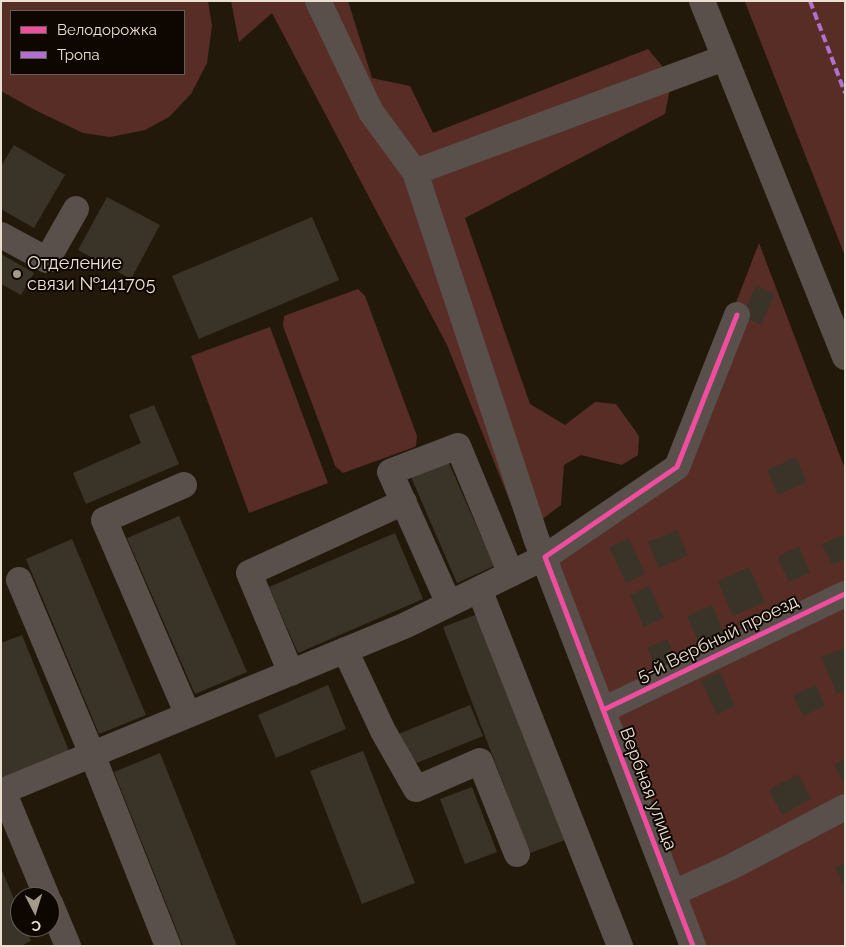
<!DOCTYPE html>
<html>
<head>
<meta charset="utf-8">
<style>
	body { margin:0 }
	#map { position:relative; width:846px; height:947px; overflow:hidden; background:#22190b; font-family:Raleway,sans-serif }
	canvas { display:block }
	.frame { position:absolute; inset:0; border:2px solid #eadfd0; pointer-events:none }
	.legend { position:absolute; left:10px; top:10px; width:175px; height:65px; box-sizing:border-box; background:#0e0701; border:1px solid #665d54; margin:0; padding:6px 9px; list-style:none; font-size:15px; color:#eadfd0 }
	.legend li { display:flex; align-items:center; gap:10px; height:25px }
	.legend b { width:25px; border:1px solid #665d54 }
	.north { position:absolute; left:10px; top:887px; width:50px; height:50px; box-sizing:border-box; background:#0e0701; border:1px solid #665d54; border-radius:50%; rotate:175deg; font-size:14px; font-weight:700; line-height:20px; text-align:center; color:#eadfd0 }
	.north::after { content:''; display:block; margin:auto; width:18px; height:22px; background:#a49a8b; clip-path:polygon(50% 0,100% 100%,50% 72%,0 100%) }
</style>
</head>
<body>
<div id="map">
<canvas width="846" height="947"></canvas>
<div class="frame"></div>
<ul class="legend">
<li><b style="height:6px;background:#ef4d9e"></b>Велодорожка</li>
<li><b style="height:6px;background:#b36fd0"></b>Тропа</li>
</ul>
<div class="north">С</div>
</div>
<script>
const ctx = document.querySelector('canvas').getContext('2d');
ctx.lineJoin = 'round';
function fill(path, color) {
  ctx.fillStyle = color;
  ctx.fill(path, 'evenodd');
}
function poly(rows) {
  const path = new Path2D();
  for (const r of rows) {
    path.moveTo(r[0], r[1]);
    for (let i = 2; i < r.length; i += 2) path.lineTo(r[i], r[i + 1]);
  }
  return path;
}
function stroke(path, color, width, dash) {
  ctx.strokeStyle = color;
  ctx.lineWidth = width;
  ctx.lineCap = dash ? 'butt' : 'round';
  ctx.setLineDash(dash || []);
  ctx.stroke(path);
}
function write(font, color, halo, rows, align = 'center') {
  ctx.font = font + ' Raleway,sans-serif';
  ctx.lineWidth = 4;
  ctx.setLineDash([]);
  ctx.textBaseline = 'middle';
  ctx.strokeStyle = halo;
  ctx.fillStyle = color;
  for (const [text, x, y, turn = 0] of rows) {
    ctx.save();
    ctx.translate(x, y);
    ctx.rotate((+turn || 0) * Math.PI / 180);
    ctx.textAlign = isNaN(turn) ? turn : align;
    if (halo) ctx.strokeText(text, 0, 0);
    ctx.fillText(text, 0, 0);
    ctx.restore();
  }
}
fill(poly([
	[1,1,208,1,212,26,207,63,191,94,169,117,145,130,110,137,83,133,35,110,1,91],
	[11,11,184,11,184,74,11,74],
	[231,1,348,1,372,78,410,86,433,133,648,49,672,78,665,114,465,218,530,404,565,425,595,402,616,404,639,436,638,455,622,465,581,455,564,465,561,505,523,534,447,345,272,13,239,42],
	[745,1,845,1,845,256,745,2],
	[759,243,845,469,845,946,684,946,555,560,676,458],
	[358,289,365,296,417,436,416,446,412,448,343,473,335,466,332,457,283,326,284,316,289,314],
	[270,327,328,483,249,513,191,356]
]), '#582d26');
fill(poly([
	[14,145,65,175,34,228,1,209,1,166],
	[107,197,160,225,131,279,78,250],
	[312,217,339,280,199,339,172,276],
	[1,254,34,273,21,295,1,284],
	[756,286,775,294,761,325,742,316],
	[154,405,179,464,86,504,73,473,141,443,129,415],
	[796,457,807,482,778,495,767,470],
	[448,461,494,566,457,583,411,477],
	[179,516,247,672,195,694,127,538],
	[677,530,688,555,659,568,648,542],
	[395,533,423,599,298,653,269,587],
	[845,534,845,559,832,565,822,544],
	[629,538,645,574,626,583,609,547],
	[72,539,146,715,99,734,26,559],
	[799,547,810,573,789,582,777,557],
	[749,567,765,602,733,616,718,581],
	[649,586,664,618,644,627,630,595],
	[712,605,725,636,701,647,687,616],
	[478,614,565,840,530,853,443,627],
	[22,635,69,751,1,779,1,643],
	[667,639,681,669,661,678,647,648],
	[845,648,845,691,837,694,821,657],
	[720,672,735,706,716,714,701,680],
	[328,685,346,729,276,758,258,715],
	[816,685,825,706,803,716,793,695],
	[470,705,483,736,409,766,396,735],
	[363,751,415,883,362,904,310,771],
	[160,753,237,946,183,946,114,772],
	[845,759,845,785,834,765],
	[798,774,811,799,782,815,769,790],
	[472,787,497,852,465,864,440,799],
	[845,863,845,889,835,867],
	[1,868,20,914,20,927,25,927,31,941,21,946,1,946]
]), '#3a3428');
stroke(poly([
	[318,1,371,112,415,172,536,538,693,946],
	[702,1,845,357],
	[415,172,724,58],
	[1,235,47,260,76,209],
	[184,485,104,520,188,715],
	[19,580,92,754,168,946],
	[479,589,620,946],
	[449,604,390,472,458,446,511,574],
	[345,650,383,731,416,789,480,761,517,854],
	[291,673,249,573,404,502],
	[603,710,845,594],
	[3,791,47,897],
	[1,792,404,626,545,557,677,467,737,315],
	[673,893,731,867,845,807],
	[50,903,68,946]
]), '#59504b', 26);
stroke(poly([
	[810,1,845,93]
]), '#b36fd0', 4, [8, 4]);
stroke(poly([
	[603,710,845,594],
	[693,946,545,557,677,467,737,315]
]), '#ef4d9e', 5);
for (const [x, y, r, color] of [
	[17,274,5,"#a49a8b"]
]) {
  const dot = new Path2D();
  dot.arc(x, y, r, 0, 2 * Math.PI);
  ctx.fillStyle = color;
  ctx.fill(dot);
  stroke(dot, '#0e0701', 2);
}
write('18px', '#eadfd0', '#0e0701', [
	["Отделение",27,264],
	["связи №141705",27,285]
], 'left');
write('18px', '#eadfd0', '#0e0701', [
	["5-й Вербный проезд",718,639,-26],
	["Вербная улица",648,789,69]
]);
</script>
</body>
</html>
